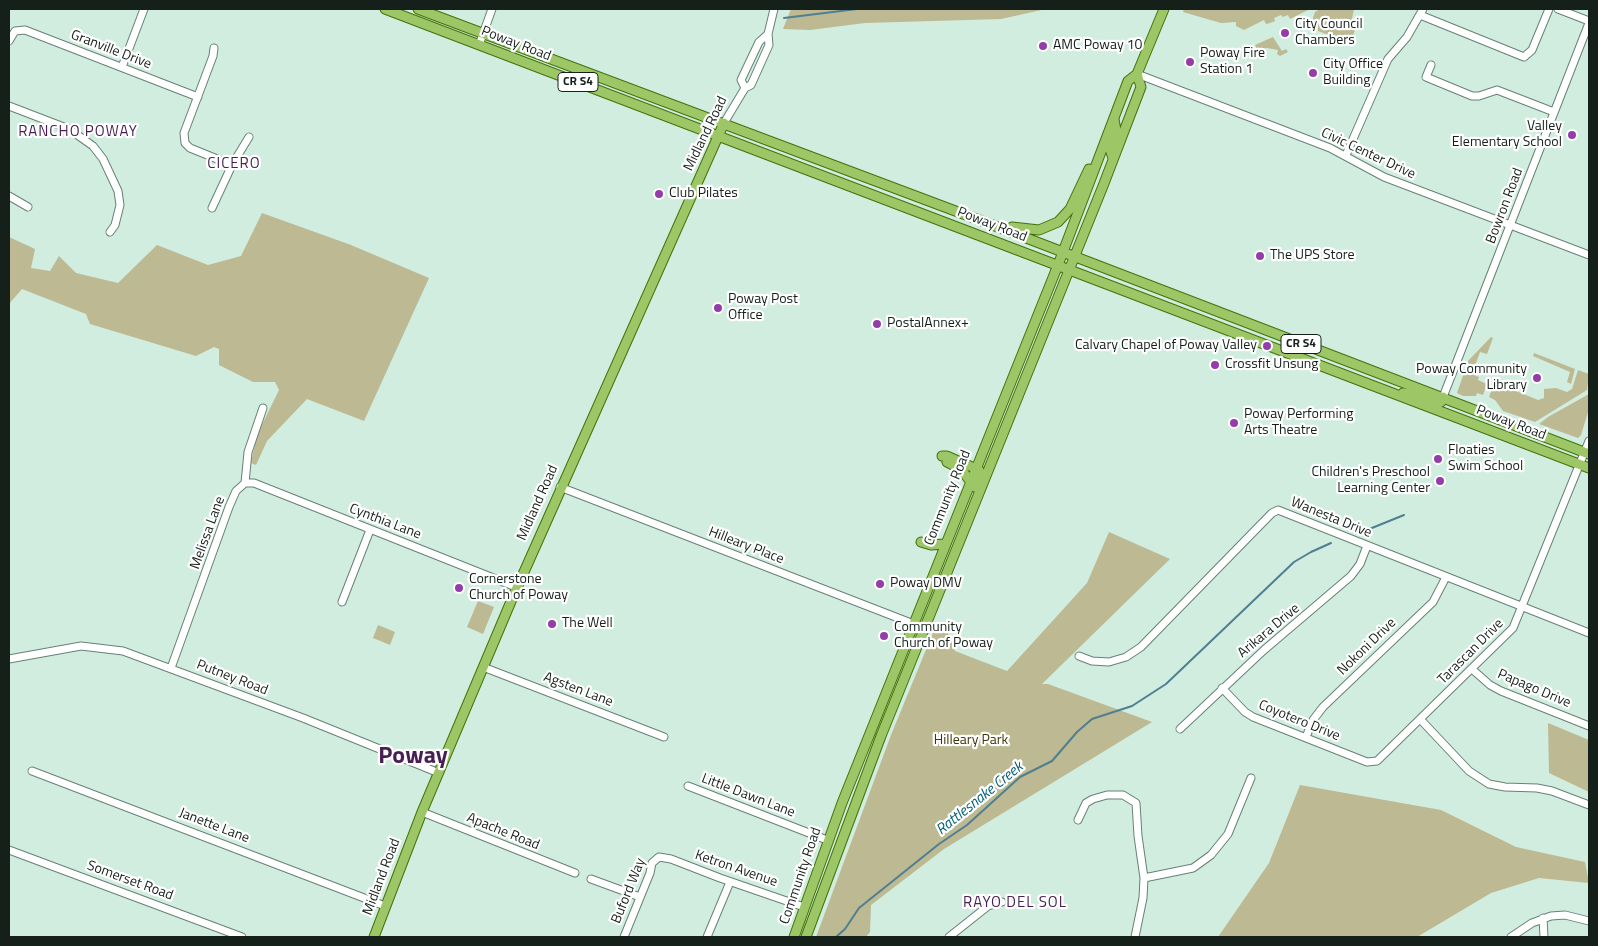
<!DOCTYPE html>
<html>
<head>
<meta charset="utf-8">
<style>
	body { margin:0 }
	#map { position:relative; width:1598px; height:946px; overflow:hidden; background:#d0eddf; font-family:"Titillium Web",sans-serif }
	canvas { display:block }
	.frame { position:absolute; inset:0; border:10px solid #15201b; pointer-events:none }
</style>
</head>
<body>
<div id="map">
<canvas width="1598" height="946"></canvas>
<div class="frame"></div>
</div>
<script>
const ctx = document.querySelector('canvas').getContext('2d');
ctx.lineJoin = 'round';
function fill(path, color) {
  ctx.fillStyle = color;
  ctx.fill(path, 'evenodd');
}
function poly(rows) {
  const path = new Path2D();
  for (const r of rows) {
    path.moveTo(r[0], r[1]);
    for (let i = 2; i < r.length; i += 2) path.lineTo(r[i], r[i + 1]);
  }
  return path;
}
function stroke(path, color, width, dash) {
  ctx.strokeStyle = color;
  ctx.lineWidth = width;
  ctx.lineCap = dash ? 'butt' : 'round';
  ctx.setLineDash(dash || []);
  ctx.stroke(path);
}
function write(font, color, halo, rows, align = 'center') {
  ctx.font = font + ' "Titillium Web",sans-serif';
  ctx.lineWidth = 4.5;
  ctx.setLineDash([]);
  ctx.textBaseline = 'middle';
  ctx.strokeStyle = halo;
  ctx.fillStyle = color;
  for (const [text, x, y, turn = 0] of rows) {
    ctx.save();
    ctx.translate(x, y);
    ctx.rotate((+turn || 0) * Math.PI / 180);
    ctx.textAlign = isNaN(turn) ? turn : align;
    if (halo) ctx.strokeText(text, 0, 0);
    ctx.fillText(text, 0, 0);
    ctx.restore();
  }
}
fill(poly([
	[791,9,1046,9,1001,19,865,23,810,30,783,29],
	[1184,9,1310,9,1290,19,1288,15,1283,17,1281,15,1274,18,1275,21,1270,23,1266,24,1264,20,1244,30,1236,26,1236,22,1221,23,1183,12],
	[1320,9,1354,9,1350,28,1355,30,1350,43,1318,31,1318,25,1313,22,1313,18,1315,12],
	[1273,37,1282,51,1286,49,1288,52,1280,56,1277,54,1278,50,1267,48,1257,49,1255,45],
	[262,213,351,245,429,278,364,421,307,399,267,441,256,465,251,463,257,435,279,390,275,382,253,382,219,365,219,349,214,347,196,356,90,324,86,314,22,289,9,304,9,237,35,249,31,268,50,271,59,256,76,273,118,283,157,245,208,265,241,256],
	[1491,337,1493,338,1487,354,1480,352,1472,374,1479,377,1478,380,1487,384,1483,395,1477,393,1476,396,1463,396,1457,393,1468,361],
	[1534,353,1575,369,1571,384,1567,382,1570,372,1533,356],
	[1578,370,1589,374,1587,390,1535,422,1503,411,1495,400,1489,397,1493,386,1502,389,1504,386,1538,400,1544,398,1544,389,1556,388,1567,392,1572,389],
	[1589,394,1589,409,1581,435,1578,438,1539,424,1548,417],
	[1109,532,1170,559,1042,684,1048,684,1152,722,944,849,871,905,870,932,866,937,816,937,891,735,937,623,952,637,955,651,1007,671,1087,583],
	[478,601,494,607,483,634,467,627],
	[378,625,395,632,390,645,373,638],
	[1548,723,1589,740,1589,792,1549,773],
	[1300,785,1441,810,1516,847,1585,862,1589,883,1539,878,1491,893,1417,937,1218,937,1269,863]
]), '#bdb993');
stroke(poly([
	[1230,9,1231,9],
	[784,18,857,9],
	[1362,532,1404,515],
	[836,937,845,929,859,908,939,844,967,825,1020,777,1052,761,1077,732,1092,719,1132,706,1166,684,1294,562,1311,552,1331,543]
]), '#4f7f90', 2);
const minor = poly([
	[1558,9,1589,21],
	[1420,15,1524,57,1532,50,1549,9],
	[9,41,15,31,25,30,198,97],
	[479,45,492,9],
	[214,48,213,56,184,133,185,143,190,148,232,165],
	[1431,65,1426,77,1472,96,1479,96,1497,90,1554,112],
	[122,67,144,9],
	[1137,74,1330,148,1384,177,1589,255],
	[745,88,741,80,759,42,768,34],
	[9,106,69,129,93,146,103,159,118,191,120,205,115,225,110,232],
	[724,123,745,88,751,85,769,45,768,34,774,9],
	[1346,155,1388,59,1407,37,1423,9],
	[9,196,28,207],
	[212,208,232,165,249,137],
	[1443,397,1589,23],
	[245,483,254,483,516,587],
	[560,487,924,628],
	[342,602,370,530],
	[1079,656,1092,661,1109,662,1126,657,1141,647,1272,513,1278,510,1589,633],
	[9,659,81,646,123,651,303,718,439,773],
	[483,667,664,737],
	[171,668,229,507,236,491,245,483,248,452,263,408],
	[1473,670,1490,685,1501,691,1589,726],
	[1222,688,1245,712,1253,717,1367,762,1377,761,1513,628,1589,441],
	[1420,719,1469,771,1489,784,1505,787,1537,788,1552,791,1589,805],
	[1180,729,1264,650,1351,576,1360,564,1367,546],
	[1306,737,1313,720,1323,707,1433,602,1446,577],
	[32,771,385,906],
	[688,786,827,840],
	[422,812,575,873],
	[1078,820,1086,803,1093,799,1107,795,1123,795,1136,803,1138,836,1144,878,1143,898,1135,937],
	[9,850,242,937],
	[1144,878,1193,868,1211,855,1228,834,1251,778],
	[591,879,640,897],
	[1543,918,1544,937],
	[624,937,650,873,652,863,659,857,671,859,720,878,804,907],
	[707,937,730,882],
	[949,937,988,906,1002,902],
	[1511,937,1532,923,1551,916,1565,915,1589,921]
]);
const major = poly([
	[385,9,1589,468],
	[418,9,982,221,1589,454],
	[1113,158,1110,149,1116,131,1114,119],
	[1012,227,1039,230,1058,222,1070,209,1089,169],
	[1403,393,1415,395,1436,403,1441,402,1443,397],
	[942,456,947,456,979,470,980,474,975,487],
	[947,462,961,469,970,481],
	[921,542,931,545,944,544],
	[374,937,422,812,512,599,724,123],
	[794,937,842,803,1058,265,1128,81,1137,74,1164,9],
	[806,937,881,736,1103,186,1141,87,1137,74]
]);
stroke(minor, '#678275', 9);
stroke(major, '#427309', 11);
stroke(minor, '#fff', 7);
stroke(major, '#9dc666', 9);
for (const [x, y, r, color] of [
	[1285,33,5,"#943daa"],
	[1043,46,5,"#943daa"],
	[1190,62,5,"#943daa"],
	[1313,73,5,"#943daa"],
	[1572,135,5,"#943daa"],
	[659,194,5,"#943daa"],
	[1260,256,5,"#943daa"],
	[718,308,5,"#943daa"],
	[877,324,5,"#943daa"],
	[1267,346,5,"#943daa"],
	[1215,365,5,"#943daa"],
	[1537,378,5,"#943daa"],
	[1234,423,5,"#943daa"],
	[1438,459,5,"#943daa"],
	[1440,481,5,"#943daa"],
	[880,584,5,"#943daa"],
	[459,588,5,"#943daa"],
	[552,624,5,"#943daa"],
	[884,636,5,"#943daa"]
]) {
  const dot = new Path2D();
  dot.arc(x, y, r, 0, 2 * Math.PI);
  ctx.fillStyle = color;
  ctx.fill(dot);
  stroke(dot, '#fff', 2);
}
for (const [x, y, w] of [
	[578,82,40],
	[1301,344,40]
]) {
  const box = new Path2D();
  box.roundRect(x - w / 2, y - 9.5, w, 19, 4);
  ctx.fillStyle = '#fff';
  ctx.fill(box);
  stroke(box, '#15201b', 1);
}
write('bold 12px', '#15201b', null, [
	["CR S4",578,82],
	["CR S4",1301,344]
]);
write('14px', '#15201b', '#fff', [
	["City Council",1295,25],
	["Chambers",1295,41],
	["AMC Poway 10",1053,46],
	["Poway Fire",1200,54],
	["Station 1",1200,70],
	["City Office",1323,65],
	["Building",1323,81],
	["Valley",1562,127,"right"],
	["Elementary School",1562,143,"right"],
	["Club Pilates",669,194],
	["The UPS Store",1270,256],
	["Poway Post",728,300],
	["Office",728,316],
	["PostalAnnex+",887,324],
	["Calvary Chapel of Poway Valley",1257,346,"right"],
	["Crossfit Unsung",1225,365],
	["Poway Community",1527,370,"right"],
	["Library",1527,386,"right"],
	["Poway Performing",1244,415],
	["Arts Theatre",1244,431],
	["Floaties",1448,451],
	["Swim School",1448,467],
	["Children's Preschool",1430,473,"right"],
	["Learning Center",1430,489,"right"],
	["Cornerstone",469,580],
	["Church of Poway",469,596],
	["Poway DMV",890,584],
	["The Well",562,624],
	["Community",894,628],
	["Church of Poway",894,644]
], 'left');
write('14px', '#15201b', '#fff', [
	["Poway Road",516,44,21],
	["Granville Drive",111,50,21],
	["Midland Road",706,134,-64],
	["Civic Center Drive",1368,154,25],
	["Bowron Road",1505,206,-69],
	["Poway Road",992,225,21],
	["Poway Road",1511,423,21],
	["Community Road",948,498,-68],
	["Midland Road",538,503,-66],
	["Wanesta Drive",1331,518,22],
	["Cynthia Lane",385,522,21],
	["Melissa Lane",208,533,-70],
	["Hilleary Place",746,546,21],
	["Arikara Drive",1269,631,-40],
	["Nokoni Drive",1367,647,-44],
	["Tarascan Drive",1471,652,-45],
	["Putney Road",232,678,21],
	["Papago Drive",1534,689,23],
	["Agsten Lane",578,690,21],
	["Coyotero Drive",1299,721,22],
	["Little Dawn Lane",748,796,21],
	["Janette Lane",214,826,21],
	["Apache Road",503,832,22],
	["Ketron Avenue",736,869,19],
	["Community Road",801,876,-71],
	["Midland Road",382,877,-69],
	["Somerset Road",130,881,20],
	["Buford Way",629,891,-68]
]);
write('14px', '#3d3809', '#fff', [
	["Hilleary Park",971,741]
]);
ctx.letterSpacing = '1px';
write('15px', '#481f53', '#fff', [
	["RANCHO POWAY",78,132],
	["CICERO",234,164],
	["RAYO DEL SOL",1015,903]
]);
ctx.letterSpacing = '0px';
write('italic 15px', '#015d77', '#fff', [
	["Rattlesnake Creek",980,799,-39]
]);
write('bold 24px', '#481f53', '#fff', [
	["Poway",413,757]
]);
</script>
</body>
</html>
